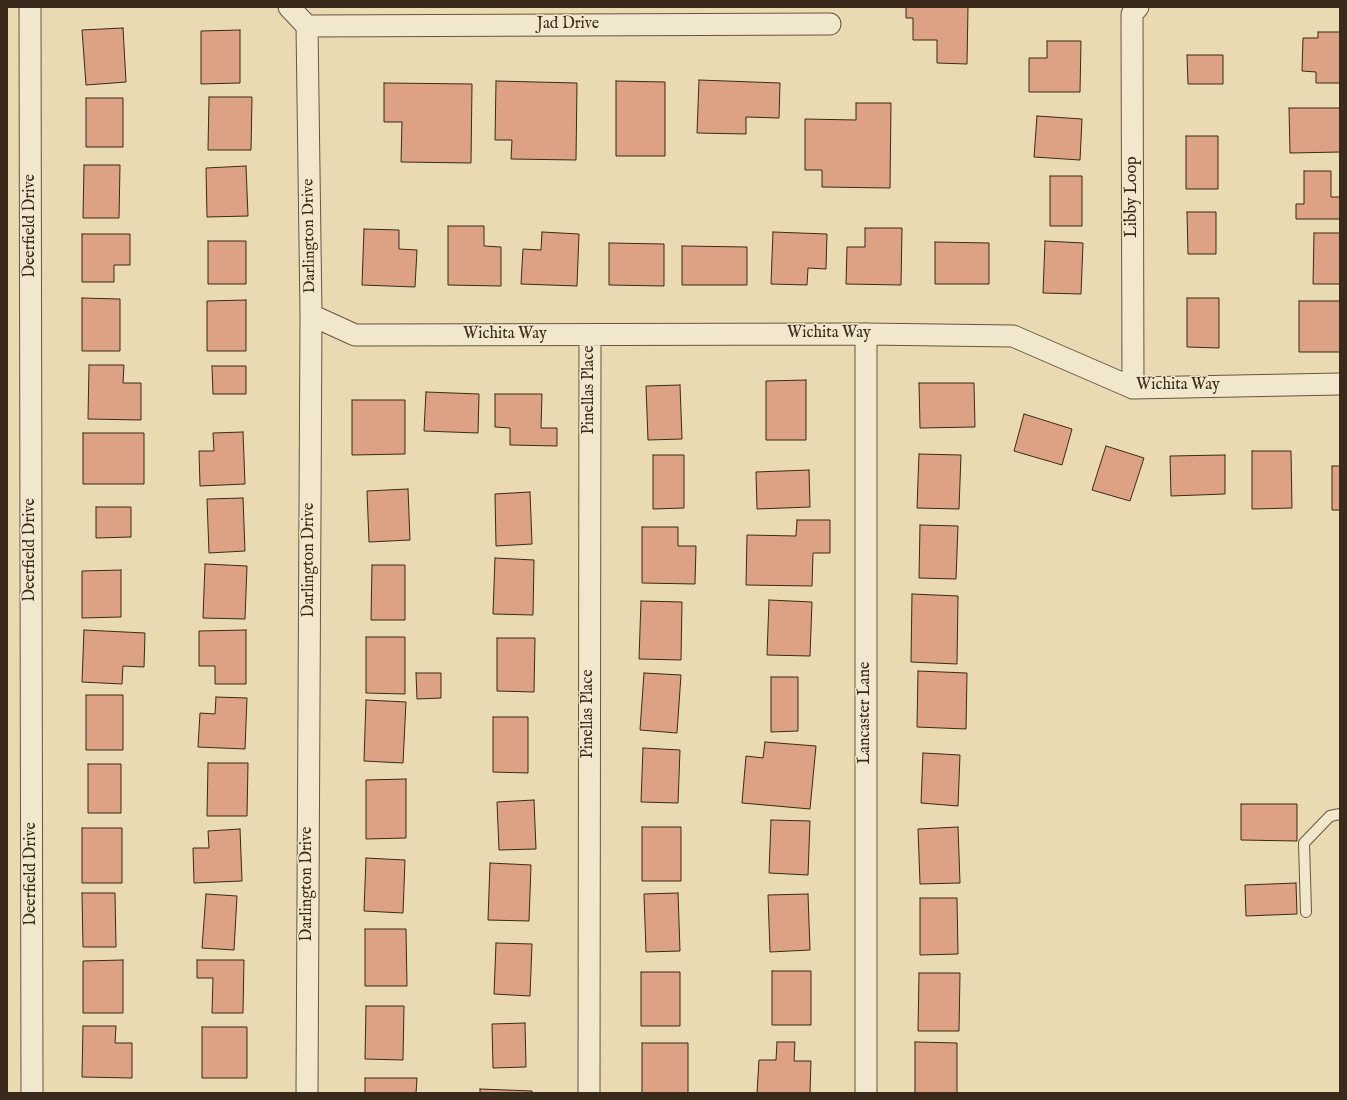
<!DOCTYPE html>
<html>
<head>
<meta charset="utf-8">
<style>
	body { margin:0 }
	#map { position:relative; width:1347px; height:1100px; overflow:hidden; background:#eadab1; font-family:"IM FELL English",serif }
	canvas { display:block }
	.frame { position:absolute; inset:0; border:8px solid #392a1b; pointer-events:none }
</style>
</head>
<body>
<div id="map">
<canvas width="1347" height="1100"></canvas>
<div class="frame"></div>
</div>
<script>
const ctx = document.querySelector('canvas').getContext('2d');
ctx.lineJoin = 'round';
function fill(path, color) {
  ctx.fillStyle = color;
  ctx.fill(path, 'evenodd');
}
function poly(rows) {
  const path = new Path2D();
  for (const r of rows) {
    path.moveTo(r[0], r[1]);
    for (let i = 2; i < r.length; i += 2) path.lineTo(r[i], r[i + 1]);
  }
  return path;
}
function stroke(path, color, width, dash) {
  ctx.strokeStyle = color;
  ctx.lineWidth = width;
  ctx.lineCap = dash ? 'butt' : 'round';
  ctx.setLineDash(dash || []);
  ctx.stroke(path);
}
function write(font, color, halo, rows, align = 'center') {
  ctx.font = font + ' "IM FELL English",serif';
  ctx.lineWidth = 3;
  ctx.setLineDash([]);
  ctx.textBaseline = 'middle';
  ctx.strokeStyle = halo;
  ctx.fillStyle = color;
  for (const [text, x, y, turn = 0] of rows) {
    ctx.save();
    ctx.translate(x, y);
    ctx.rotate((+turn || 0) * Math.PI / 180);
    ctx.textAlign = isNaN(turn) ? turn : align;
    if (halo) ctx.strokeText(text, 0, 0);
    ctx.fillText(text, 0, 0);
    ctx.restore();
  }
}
const building = poly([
	[906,7,968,7,967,64,937,63,937,40,913,40,913,18,906,18,906,7],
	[123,28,126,82,86,85,82,30,123,28],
	[240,30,240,83,201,84,201,31,240,30],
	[1318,32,1340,32,1340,83,1316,83,1316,72,1302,71,1303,38,1318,38,1318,32],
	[1047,41,1081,41,1080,92,1029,92,1029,58,1047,58,1047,41],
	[1187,55,1223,55,1223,84,1188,84,1187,55],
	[699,80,780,83,779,118,746,117,746,134,697,133,699,80],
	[496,81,577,83,576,160,511,159,512,140,495,140,496,81],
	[616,81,665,82,665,156,616,156,616,81],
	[384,83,472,84,471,163,401,162,402,122,384,122,384,83],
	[209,97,252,97,251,150,208,150,209,97],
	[86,98,123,98,123,147,86,147,86,98],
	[856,103,891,103,890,188,822,187,822,170,805,170,805,119,856,120,856,103],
	[1289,108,1340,108,1340,152,1290,153,1289,108],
	[1037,116,1082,119,1080,160,1034,157,1037,116],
	[1186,136,1218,136,1218,189,1186,189,1186,136],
	[84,165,120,165,119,218,83,218,84,165],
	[246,166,248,216,207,217,206,168,246,166],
	[1304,171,1331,171,1331,197,1340,197,1340,219,1296,219,1296,204,1304,204,1304,171],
	[1050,176,1082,176,1082,226,1050,226,1050,176],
	[1187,212,1216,212,1216,254,1188,254,1187,212],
	[448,226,484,226,484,246,501,247,501,286,448,285,448,226],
	[865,228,902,228,901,285,846,284,847,247,865,247,865,228],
	[364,229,399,230,399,249,417,250,415,287,362,285,364,229],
	[542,232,579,234,577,286,521,284,523,249,541,250,542,232],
	[773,232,827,234,826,269,808,268,807,285,771,284,773,232],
	[1314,233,1340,233,1340,284,1313,284,1314,233],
	[82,234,130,234,130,265,114,265,114,282,82,282,82,234],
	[208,241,246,241,246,284,208,284,208,241],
	[1045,241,1083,243,1081,294,1043,293,1045,241],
	[935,242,989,243,989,284,935,284,935,242],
	[609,243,664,244,664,286,609,285,609,243],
	[682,246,747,247,747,285,682,285,682,246],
	[82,298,120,299,120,351,82,351,82,298],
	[1187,298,1219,298,1219,348,1187,347,1187,298],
	[246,300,246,351,207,351,207,301,246,300],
	[1299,301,1340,301,1340,352,1299,352,1299,301],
	[89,365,124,365,123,383,141,383,141,420,88,419,89,365],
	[212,366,246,366,246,394,213,394,212,366],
	[806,380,806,440,766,440,766,381,806,380],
	[919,383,974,383,975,427,920,428,919,383],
	[680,385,682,439,648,440,646,386,680,385],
	[426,392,479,394,478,433,424,431,426,392],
	[495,394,542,394,541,428,557,428,557,446,510,445,510,428,495,427,495,394],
	[352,400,405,400,405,454,352,455,352,400],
	[1024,414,1072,429,1062,465,1014,451,1024,414],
	[243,432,245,484,200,486,199,451,214,451,213,433,243,432],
	[83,433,144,433,144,484,83,484,83,433],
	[1106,446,1144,458,1130,501,1092,490,1106,446],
	[1252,451,1291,451,1292,508,1252,509,1252,451],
	[919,454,961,455,959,509,917,508,919,454],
	[653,455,684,455,684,508,653,509,653,455],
	[1225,455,1225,494,1171,496,1170,456,1225,455],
	[1332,466,1340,466,1340,510,1332,510,1332,466],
	[809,470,810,507,757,509,756,472,809,470],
	[408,489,410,540,369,542,367,491,408,489],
	[530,492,532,544,496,546,495,494,530,492],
	[243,498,245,551,209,553,207,499,243,498],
	[96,507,131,507,131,537,96,538,96,507],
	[797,520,830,520,830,553,813,553,812,586,746,585,747,535,796,536,797,520],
	[920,525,958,526,956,579,919,578,920,525],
	[642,527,678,527,678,546,696,546,695,584,642,583,642,527],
	[495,558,534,560,533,615,493,614,495,558],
	[205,564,247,566,245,619,203,618,205,564],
	[372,565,405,565,405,620,371,620,372,565],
	[121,570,121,617,82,618,82,571,121,570],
	[912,594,958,596,957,664,911,662,912,594],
	[769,600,812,602,810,656,767,655,769,600],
	[641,601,682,602,681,660,639,659,641,601],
	[84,630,145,633,144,667,123,666,122,684,82,682,84,630],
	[246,630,246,684,215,684,215,666,199,666,199,631,246,630],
	[366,637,405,637,405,694,366,693,366,637],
	[497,638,535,638,534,692,497,691,497,638],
	[918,671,967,673,966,729,917,727,918,671],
	[416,673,441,673,441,698,417,699,416,673],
	[644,673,681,675,677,733,640,730,644,673],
	[771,677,798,677,798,731,771,732,771,677],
	[86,695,123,695,123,750,86,750,86,695],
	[216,697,247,698,245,749,198,747,200,713,215,714,216,697],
	[366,700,406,702,403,763,364,761,366,700],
	[493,717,528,717,528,773,493,772,493,717],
	[765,742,816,746,810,809,742,803,746,756,763,758,765,742],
	[643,748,680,750,678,803,641,802,643,748],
	[923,753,960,755,958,806,921,803,923,753],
	[208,763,248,763,247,816,207,816,208,763],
	[88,764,121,764,121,813,88,813,88,764],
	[406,779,406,838,366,839,366,780,406,779],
	[534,800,536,849,499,850,497,802,534,800],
	[1241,804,1297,804,1297,841,1241,840,1241,804],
	[771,820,810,821,808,875,769,873,771,820],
	[642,827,681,827,681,881,642,881,642,827],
	[958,827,960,883,920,884,918,829,958,827],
	[82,828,122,828,122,883,82,883,82,828],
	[240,829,242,881,194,883,193,848,209,848,208,831,240,829],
	[366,858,405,860,403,913,364,911,366,858],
	[490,863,531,865,529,921,488,920,490,863],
	[1296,883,1297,914,1246,916,1245,885,1296,883],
	[82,893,115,893,116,947,83,947,82,893],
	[678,893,680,951,646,952,644,894,678,893],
	[206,894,237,896,234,950,202,948,206,894],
	[808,894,810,950,770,952,768,895,808,894],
	[920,898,957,898,958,954,920,955,920,898],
	[365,929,406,929,407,986,365,986,365,929],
	[496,943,532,944,530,996,494,994,496,943],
	[123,960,123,1013,83,1013,83,961,123,960],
	[197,960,244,960,243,1013,212,1013,213,978,197,978,197,960],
	[772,971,811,971,811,1025,772,1025,772,971],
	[641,972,680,972,680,1026,641,1026,641,972],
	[919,973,960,973,959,1031,918,1031,919,973],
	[366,1006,404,1006,403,1060,365,1059,366,1006],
	[525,1023,526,1067,493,1068,492,1024,525,1023],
	[83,1026,116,1026,115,1043,132,1043,132,1078,82,1077,83,1026],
	[202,1027,247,1027,247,1078,202,1078,202,1027],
	[777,1042,795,1042,794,1061,811,1061,810,1093,757,1093,759,1060,776,1060,777,1042],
	[915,1042,957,1043,957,1093,915,1093,915,1042],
	[642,1043,688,1043,688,1093,642,1093,642,1043],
	[365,1078,417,1078,416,1093,365,1093,365,1078],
	[480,1089,532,1091,532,1093,480,1093,480,1089]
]);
fill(building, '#dda183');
stroke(building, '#392a1b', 1);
const service = poly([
	[1306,912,1304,843,1330,816,1340,814]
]);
const minor = poly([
	[30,7,32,1093],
	[289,7,307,26],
	[307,26,311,315,307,1093],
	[307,26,830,24],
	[311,315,355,335,866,334,1013,336,1133,388,1340,384],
	[1133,388,1132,14,1138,7],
	[589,1093,590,335],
	[866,1093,866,334]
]);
stroke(service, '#655640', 12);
stroke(minor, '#655640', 23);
stroke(service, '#f1e7cc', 10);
stroke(minor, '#f1e7cc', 21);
write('16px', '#392a1b', '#f1e7cc', [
	["Jad Drive",568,25],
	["Libby Loop",1133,197,-90],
	["Deerfield Drive",31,226,-90],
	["Darlington Drive",310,236,-91],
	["Wichita Way",829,334],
	["Wichita Way",505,335],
	["Wichita Way",1178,386],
	["Pinellas Place",590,390,-90],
	["Deerfield Drive",31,550,-90],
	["Darlington Drive",310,560,-90],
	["Lancaster Lane",866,713,-90],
	["Pinellas Place",589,714,-90],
	["Deerfield Drive",32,874,-90],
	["Darlington Drive",308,884,-90]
]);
</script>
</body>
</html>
